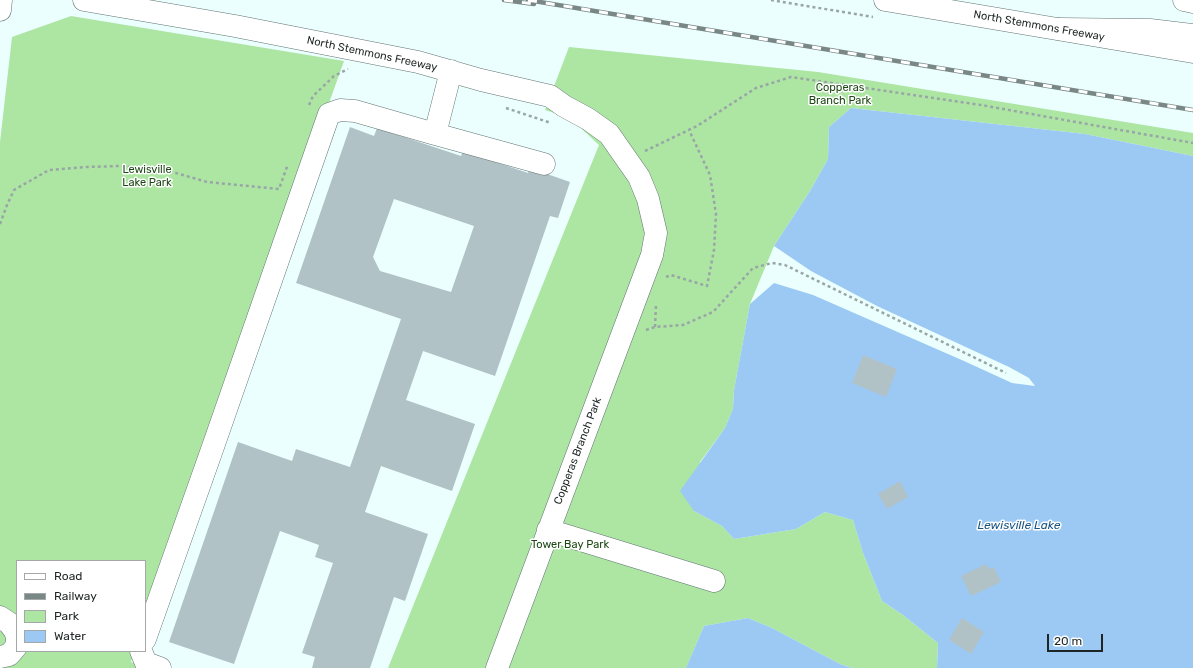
<!DOCTYPE html>
<html>
<head>
<meta charset="utf-8">
<style>
	body { margin:0 }
	#map { position:relative; width:1193px; height:668px; overflow:hidden; background:#ebfffe; font-family:Rubik,sans-serif }
	canvas { display:block }
	.legend { position:absolute; left:16px; top:560px; width:130px; height:92px; box-sizing:border-box; background:#fff; border:1px solid #a5a8a8; margin:0; padding:5px 7px; list-style:none; font-size:12px; color:#1e2625 }
	.legend li { display:flex; align-items:center; gap:8px; height:20px }
	.legend b { width:20px; border:1px solid #a5a8a8 }
	.scale { position:absolute; left:1047px; top:634px; width:56px; height:18px; box-sizing:border-box; border:2px solid #1e2625; border-top:0; padding-left:5px; font-size:12px; line-height:14px; white-space:nowrap; color:#1e2625; -webkit-text-stroke:3px #fff; paint-order:stroke }
</style>
</head>
<body>
<div id="map">
<canvas width="1193" height="668"></canvas>
<ul class="legend">
<li><b style="height:5px;background:#fff"></b>Road</li>
<li><b style="height:5px;background:#798786"></b>Railway</li>
<li><b style="height:11px;background:#ade5a3"></b>Park</li>
<li><b style="height:11px;background:#9bc9f4"></b>Water</li>
</ul>
<div class="scale">20 m</div>
</div>
<script>
const ctx = document.querySelector('canvas').getContext('2d');
ctx.lineJoin = 'round';
function fill(path, color) {
  ctx.fillStyle = color;
  ctx.fill(path, 'evenodd');
}
function poly(rows) {
  const path = new Path2D();
  for (const r of rows) {
    path.moveTo(r[0], r[1]);
    for (let i = 2; i < r.length; i += 2) path.lineTo(r[i], r[i + 1]);
  }
  return path;
}
function stroke(path, color, width, dash) {
  ctx.strokeStyle = color;
  ctx.lineWidth = width;
  ctx.lineCap = dash ? 'butt' : 'round';
  ctx.setLineDash(dash || []);
  ctx.stroke(path);
}
function write(font, color, halo, rows, align = 'center') {
  ctx.font = font + ' Rubik,sans-serif';
  ctx.lineWidth = 3;
  ctx.setLineDash([]);
  ctx.textBaseline = 'middle';
  ctx.strokeStyle = halo;
  ctx.fillStyle = color;
  for (const [text, x, y, turn = 0] of rows) {
    ctx.save();
    ctx.translate(x, y);
    ctx.rotate((+turn || 0) * Math.PI / 180);
    ctx.textAlign = isNaN(turn) ? turn : align;
    if (halo) ctx.strokeText(text, 0, 0);
    ctx.fillText(text, 0, 0);
    ctx.restore();
  }
}
fill(poly([
	[71,16,344,61,145,620,145,561,17,561,17,651,134,651,131,662,149,668,0,668,0,142,12,37],
	[569,47,818,72,1193,133,1193,156,1085,134,851,108,829,127,828,159,810,191,774,246,750,304,734,390,733,409,725,428,700,462,694,511,722,526,734,539,796,529,825,512,853,520,863,553,882,601,903,615,938,643,937,668,852,668,840,664,772,628,748,618,704,626,686,668,388,668,599,145,570,118,545,110]
]), '#ade5a3');
fill(poly([
	[851,108,1085,134,1193,156,1193,668,937,668,938,643,903,615,882,601,863,553,853,520,825,512,796,529,734,539,722,526,694,511,680,491,725,428,733,409,734,390,750,304,774,283,813,295,964,361,1012,383,1035,386,1029,378,1009,367,877,306,811,271,774,246,810,191,828,159,829,127],
	[748,618,772,628,840,664,852,668,686,668,704,626]
]), '#9bc9f4');
fill(poly([
	[350,127,374,136,377,128,461,156,463,151,528,173,530,168,570,182,558,218,550,216,495,376,423,351,406,400,475,424,452,491,381,466,365,512,428,534,405,601,394,597,370,668,312,668,315,657,302,653,333,563,315,557,319,545,280,531,234,664,169,642,238,442,292,461,296,449,350,467,401,319,296,283],
	[394,199,474,226,451,292,380,271,373,257],
	[863,355,897,369,886,397,852,383],
	[900,481,908,497,887,509,878,494],
	[986,564,989,569,994,567,1001,582,971,596,961,576],
	[962,618,984,632,971,654,949,640]
]), '#b1c2c7');
const minor = poly([
	[84,0,235,26,418,62,481,80,550,96,564,106,588,119,609,134,639,177,648,199,656,233,652,255,497,668],
	[0,10,1,0],
	[435,134,544,164],
	[548,530,714,581],
	[0,617,9,623,15,631,17,637],
	[145,639,214,444,329,114,340,110,355,111,435,134,451,71],
	[141,651,146,663,160,668],
	[0,657,9,655,16,647,17,640]
]);
const major = poly([
	[885,0,1193,52]
]);
const highway = poly([
	[1184,0,1193,2],
	[1060,29,1150,30,1193,35]
]);
stroke(minor, '#627372', 23);
stroke(major, '#627372', 23);
stroke(highway, '#627372', 23);
stroke(poly([
	[771,0,873,17],
	[309,105,313,96,334,76,348,69],
	[506,108,551,123],
	[645,151,697,126,756,88,791,77,981,105,1193,143],
	[0,224,7,205,14,190,49,170,87,167,119,166,169,171,207,182,279,189,288,164],
	[666,277,671,275,707,286,714,250,716,214,710,175,689,130],
	[655,327,656,305],
	[646,330,655,327,683,325,713,312,753,268,772,263,785,265,1006,373]
]), '#98a7a6', 2.5, [3, 3]);
stroke(minor, '#fff', 22);
stroke(major, '#fff', 22);
stroke(highway, '#fff', 22);
const rail = poly([
	[504,0,534,4],
	[528,0,1193,110]
]);
stroke(rail, '#798786', 4.5);
stroke(rail, '#fff', 3, [9]);
write('11px', '#1e2625', '#fff', [
	["North Stemmons Freeway",1039,26,10],
	["North Stemmons Freeway",372,54,12],
	["Copperas Branch Park",578,451,-69]
]);
write('11px', '#1c4813', '#fff', [
	["Copperas",840,88],
	["Branch Park",840,101],
	["Lewisville",147,170],
	["Lake Park",147,183],
	["Tower Bay Park",570,545]
]);
write('italic 12px', '#185280', '#fff', [
	["Lewisville Lake",1019,526]
]);
</script>
</body>
</html>
